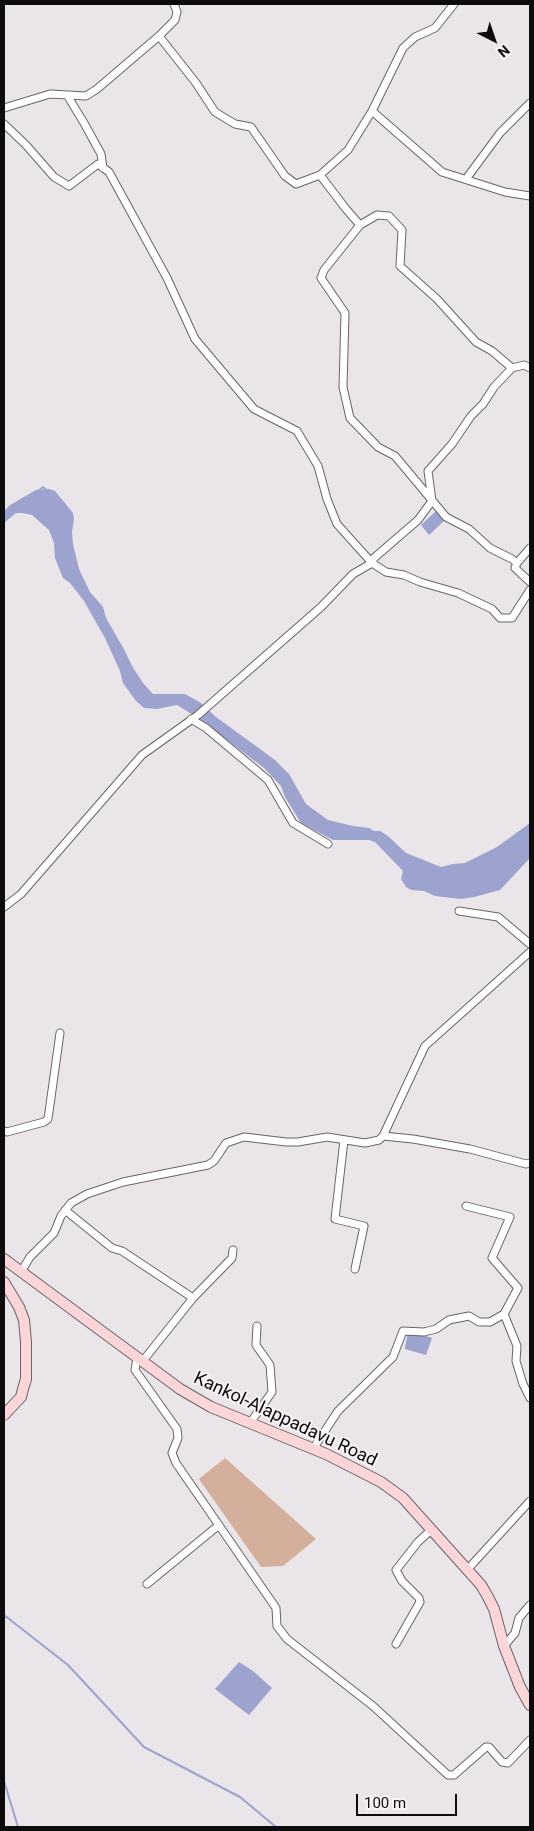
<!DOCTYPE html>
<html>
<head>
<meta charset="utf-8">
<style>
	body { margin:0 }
	#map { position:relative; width:534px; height:1831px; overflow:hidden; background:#eae5e8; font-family:Roboto,sans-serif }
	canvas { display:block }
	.frame { position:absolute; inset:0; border:5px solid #0d0b0c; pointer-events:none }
	.north { position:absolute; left:469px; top:15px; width:50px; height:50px; -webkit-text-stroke:4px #f7f2f5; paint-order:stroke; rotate:139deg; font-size:14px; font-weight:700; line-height:20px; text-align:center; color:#0d0b0c }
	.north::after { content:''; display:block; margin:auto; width:18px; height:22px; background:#0d0b0c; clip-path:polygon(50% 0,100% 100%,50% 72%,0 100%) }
	.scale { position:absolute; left:356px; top:1794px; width:101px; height:22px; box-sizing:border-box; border:2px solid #0d0b0c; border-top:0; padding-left:6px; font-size:15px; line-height:18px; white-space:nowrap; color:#0d0b0c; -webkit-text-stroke:4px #f7f2f5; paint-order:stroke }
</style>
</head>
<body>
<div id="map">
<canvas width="534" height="1831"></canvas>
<div class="frame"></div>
<div class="north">N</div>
<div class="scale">100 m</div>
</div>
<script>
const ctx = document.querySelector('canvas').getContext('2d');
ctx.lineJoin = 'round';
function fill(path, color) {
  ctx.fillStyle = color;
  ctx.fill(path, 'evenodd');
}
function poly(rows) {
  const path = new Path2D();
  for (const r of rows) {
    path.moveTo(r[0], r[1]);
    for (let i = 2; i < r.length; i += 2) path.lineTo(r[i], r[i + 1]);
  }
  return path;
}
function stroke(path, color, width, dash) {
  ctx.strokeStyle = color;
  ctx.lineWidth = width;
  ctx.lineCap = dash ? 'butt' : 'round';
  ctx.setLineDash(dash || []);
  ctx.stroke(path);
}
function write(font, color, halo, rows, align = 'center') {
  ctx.font = font + ' Roboto,sans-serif';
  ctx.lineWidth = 4;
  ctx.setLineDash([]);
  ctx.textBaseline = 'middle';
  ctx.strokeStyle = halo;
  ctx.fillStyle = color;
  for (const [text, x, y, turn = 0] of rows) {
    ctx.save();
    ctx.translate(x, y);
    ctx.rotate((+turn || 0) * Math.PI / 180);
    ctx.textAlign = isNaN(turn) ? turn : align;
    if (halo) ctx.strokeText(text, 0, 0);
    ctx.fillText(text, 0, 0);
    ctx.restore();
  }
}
fill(poly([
	[225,1458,316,1539,283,1566,261,1567,199,1479]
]), '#d4af9b');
fill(poly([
	[49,489,55,491,73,513,74,519,72,532,73,544,79,569,90,592,103,607,106,618,125,651,132,666,143,683,153,694,185,694,201,703,216,717,275,760,289,774,306,804,328,820,353,826,369,828,374,831,380,831,388,836,406,853,441,867,453,864,465,863,497,847,530,823,530,858,500,890,474,897,461,899,435,896,424,891,411,890,406,887,401,879,403,871,375,842,369,840,333,840,301,823,285,797,281,786,264,768,198,718,177,705,157,709,144,708,136,701,123,683,120,671,105,638,84,601,70,583,63,578,55,558,54,543,49,530,32,515,22,513,16,513,4,523,4,511,10,505,36,490],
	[436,511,444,521,429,535,421,525],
	[408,1330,432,1338,426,1355,405,1349],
	[239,1662,253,1671,272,1688,249,1715,215,1689]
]), '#9ba3ce');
stroke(poly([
	[38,491,43,487,47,491],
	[4,1615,68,1665,144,1747,240,1797,276,1827],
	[4,1781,18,1827]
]), '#9ba3ce', 2);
const street = poly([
	[159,36,196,83,215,112,235,124,251,127,285,176,296,184,320,175,348,150,372,111,403,48,415,37,435,28,454,4],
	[67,95,84,123,101,154,103,168],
	[4,108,50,94,86,96,97,89,159,36,175,20,177,12,174,4],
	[372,111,442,172,505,192,530,196],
	[4,124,26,145,54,177,69,186,98,164,109,172,167,278,195,339,254,409,297,431,318,466,327,499,337,524,372,563,353,574,321,607,198,715,142,755,21,894,4,907],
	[320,175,346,209,360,225,377,215,389,216,402,230,400,266,437,299,476,342,492,351,512,368],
	[466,179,500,133,530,103],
	[360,225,324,270,321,278,345,313,343,387,350,418,378,447,395,456,446,517,469,529,490,548,512,559,517,563],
	[530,368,524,365,512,368,494,387,483,404,471,416,452,444,428,471,432,501,418,520,374,558,372,563,386,572,404,575,420,582,458,593,492,609,500,618,512,618,530,590],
	[530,548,517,563,515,568,530,582],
	[191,719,206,728,268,780,293,823,328,844],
	[459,911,498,917,530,944],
	[4,1131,7,1132,44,1122,48,1119,60,1033],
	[383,1136,425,1046,530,952],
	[344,1140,335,1219,364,1226,355,1269],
	[65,1210,112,1248,122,1251,193,1298,142,1362],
	[21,1272,30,1257,54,1233,61,1216,71,1203,87,1194,123,1182,208,1165,214,1161,226,1143,244,1137,286,1142,298,1142,327,1137,365,1143,379,1140,383,1136,413,1139,470,1149,526,1164,530,1163],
	[193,1298,232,1258,233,1250],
	[504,1314,517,1346,516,1361,523,1384,530,1398],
	[137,1358,135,1370,177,1429,178,1438,172,1453,176,1463,276,1608,277,1626,287,1639,373,1706,448,1775,454,1775,486,1747,489,1747,502,1762,508,1763,530,1740],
	[250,1423,272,1392,270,1365,256,1345,257,1326],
	[313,1449,338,1411,393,1357,403,1331,424,1332,436,1329,449,1320,469,1316,479,1322,490,1322,504,1314,518,1288,492,1258,510,1217,466,1206],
	[467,1570,530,1501],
	[147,1584,219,1525],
	[396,1644,420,1602,419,1598,402,1581,396,1570,418,1542,432,1529],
	[504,1646,515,1633,519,1618,530,1605]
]);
const secondary = poly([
	[4,1259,180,1389,211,1407,326,1454,381,1482,403,1498,481,1585,488,1597,494,1609,504,1646,520,1687,530,1705],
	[4,1282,19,1307,24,1320,26,1342,26,1379,23,1389,21,1397,4,1415]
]);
stroke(street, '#686466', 9);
stroke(secondary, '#686466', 12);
stroke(street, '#fff', 7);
stroke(secondary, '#fcd5d8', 10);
write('18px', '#0d0b0c', '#f7f2f5', [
	["Kankol-Alappadavu Road",285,1420,25]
]);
</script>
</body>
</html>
